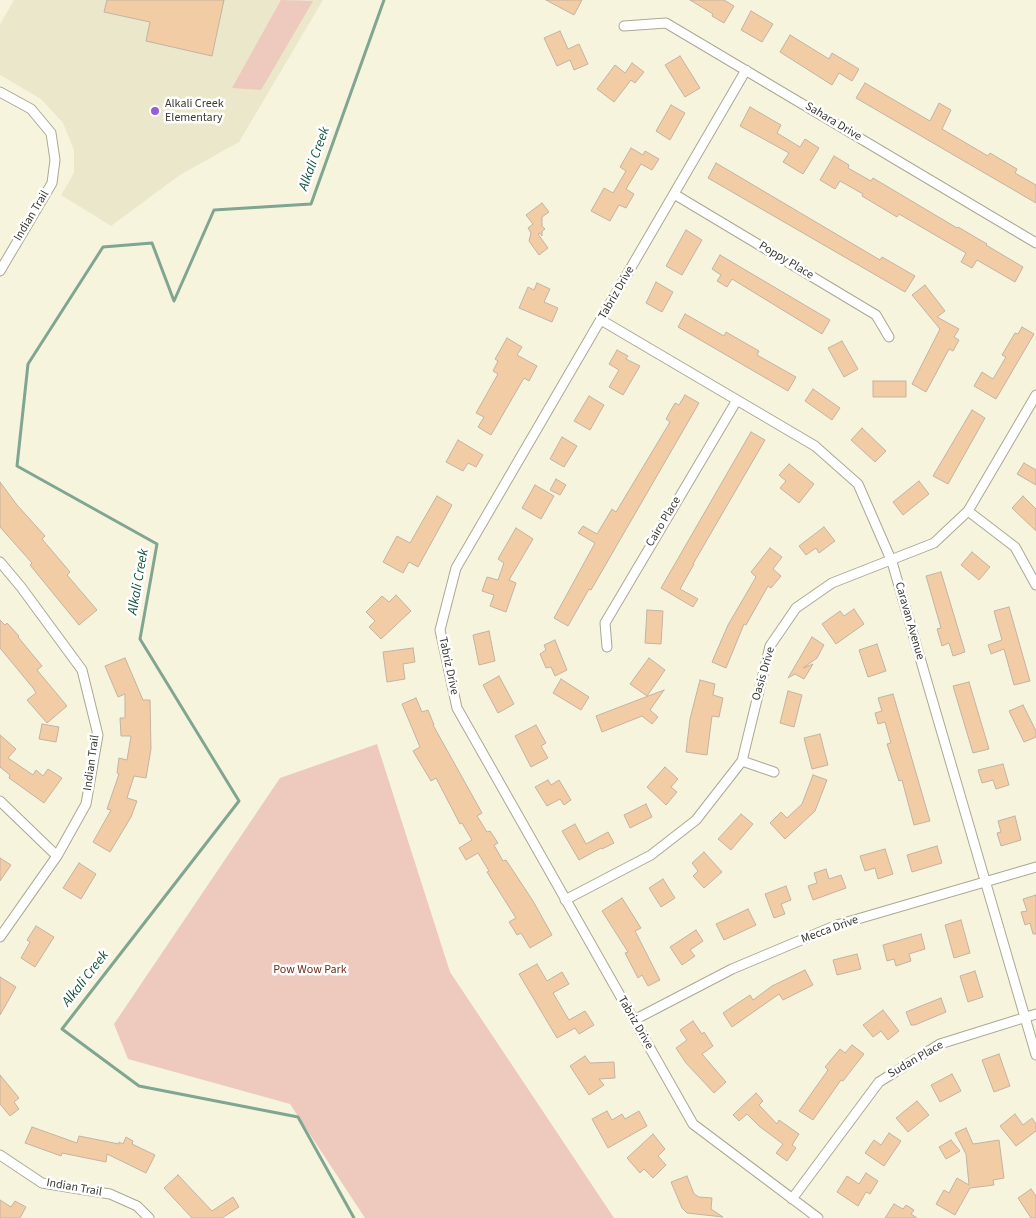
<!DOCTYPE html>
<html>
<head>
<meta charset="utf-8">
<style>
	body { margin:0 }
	canvas { display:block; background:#f7f4de }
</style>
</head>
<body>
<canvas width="1036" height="1218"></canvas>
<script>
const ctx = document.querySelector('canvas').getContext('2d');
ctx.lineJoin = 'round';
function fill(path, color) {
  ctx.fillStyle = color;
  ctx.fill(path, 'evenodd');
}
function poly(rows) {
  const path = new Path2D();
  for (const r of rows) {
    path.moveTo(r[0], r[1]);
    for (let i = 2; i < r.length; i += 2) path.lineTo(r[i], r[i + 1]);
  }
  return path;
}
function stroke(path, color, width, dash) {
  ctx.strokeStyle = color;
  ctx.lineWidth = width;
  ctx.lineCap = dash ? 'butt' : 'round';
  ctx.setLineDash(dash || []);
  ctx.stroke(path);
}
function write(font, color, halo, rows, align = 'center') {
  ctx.font = font + ' "Source Sans 3",sans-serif';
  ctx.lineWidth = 5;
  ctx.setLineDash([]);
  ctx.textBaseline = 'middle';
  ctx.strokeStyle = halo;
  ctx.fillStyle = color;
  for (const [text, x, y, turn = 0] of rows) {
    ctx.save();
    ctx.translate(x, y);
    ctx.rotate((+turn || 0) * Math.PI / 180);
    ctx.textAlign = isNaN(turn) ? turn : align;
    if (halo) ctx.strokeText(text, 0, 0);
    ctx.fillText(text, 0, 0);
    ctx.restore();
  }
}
fill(poly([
	[14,0,323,0,239,142,180,175,111,226,61,195,74,173,74,150,63,123,41,99,0,75,0,24]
]), '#ebe7cb');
fill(poly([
	[281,0,313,1,261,90,232,88],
	[377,744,450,972,614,1218,365,1218,290,1104,128,1059,114,1024,280,778]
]), '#edc9be');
stroke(poly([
	[354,1218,298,1117,139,1086,62,1029,239,801,140,639,157,544,17,466,28,364,103,247,152,243,174,301,214,210,311,204,384,0]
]), '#80a692', 3);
const building = poly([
	[107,0,224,0,212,56,146,41,150,22,104,12,107,0],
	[546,0,582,0,574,15,546,0],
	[690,0,724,0,734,6,724,23,712,16,713,14,690,0],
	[751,11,773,24,762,42,741,30,751,11],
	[560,31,568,49,579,44,588,64,574,70,570,60,557,66,544,38,560,31],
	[790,35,829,59,832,53,859,69,852,81,839,73,832,85,780,52,790,35],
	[680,56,700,88,685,97,665,65,680,56],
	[632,63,644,72,635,83,631,80,614,102,597,89,615,65,625,73,632,63],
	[865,83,930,121,939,103,951,110,942,129,988,156,990,153,1017,169,1015,173,1036,185,1036,203,856,98,865,83],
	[671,105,685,113,670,140,656,131,671,105],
	[750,107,781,125,777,133,800,147,805,139,819,148,803,174,783,162,789,153,740,126,750,107],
	[631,148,643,155,645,151,659,159,652,170,641,164,626,189,634,194,626,208,619,205,610,221,591,211,604,188,613,193,626,171,620,167,631,148],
	[834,156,849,165,848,168,871,181,873,178,957,228,958,227,987,244,986,245,1023,267,1015,282,977,260,972,268,961,262,966,253,899,214,897,217,862,196,863,194,840,181,835,189,820,180,834,156],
	[716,163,880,260,882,257,915,276,905,292,708,178,716,163],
	[542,203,549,212,542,217,542,226,545,229,542,231,542,236,540,233,538,234,548,248,539,255,529,241,531,233,528,228,533,224,526,215,542,203],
	[686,230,702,240,682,275,666,266,686,230],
	[720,255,830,320,822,334,732,279,727,287,717,281,721,275,712,269,720,255],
	[656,282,673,292,662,312,646,303,656,282],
	[537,283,550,289,544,302,558,308,552,322,519,308,528,287,534,290,537,283],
	[925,285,945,311,937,317,959,329,954,337,959,340,953,351,949,349,926,392,912,384,940,329,912,295,925,285],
	[685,314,724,336,726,332,759,351,757,355,796,377,788,391,678,327,685,314],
	[1022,327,1034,334,996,399,974,386,982,372,993,379,1006,357,1002,355,1015,333,1018,334,1022,327],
	[507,338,522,347,517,355,537,366,529,381,524,378,491,435,478,427,484,417,476,413,498,374,493,371,498,361,495,359,507,338],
	[842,341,858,369,844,377,828,348,842,341],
	[617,350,628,356,626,359,640,366,623,395,609,387,619,370,609,364,617,350],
	[873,381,906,381,906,397,873,397,873,381],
	[813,389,840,408,832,420,805,401,813,389],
	[685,395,699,403,591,590,589,589,568,626,554,618,595,543,578,533,583,526,597,534,612,509,616,512,670,422,666,419,675,403,679,405,685,395],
	[589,396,604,405,590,430,574,421,589,396],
	[972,410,985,418,948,484,933,476,972,410],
	[862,428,886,451,875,462,851,440,862,428],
	[751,432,765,440,693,564,694,564,680,589,698,599,693,607,661,588,751,432],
	[562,437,577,446,564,467,550,459,562,437],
	[458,440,483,455,476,467,468,463,463,471,446,462,458,440],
	[1024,463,1036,470,1036,485,1017,474,1024,463],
	[789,464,814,484,799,503,780,488,786,481,779,475,789,464],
	[556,479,566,485,560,495,550,490,556,479],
	[919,481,929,494,903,515,893,502,919,481],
	[0,482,17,505,45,536,42,539,70,572,67,575,97,610,79,625,30,565,32,563,0,527,0,482],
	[535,485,554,496,541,519,522,508,535,485],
	[437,496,452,505,418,567,409,562,403,573,383,562,397,536,410,543,437,496],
	[1023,496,1036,509,1036,531,1012,508,1023,496],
	[824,527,835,541,819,553,816,548,806,555,799,546,824,527],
	[516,528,533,539,509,580,516,583,506,612,490,606,494,595,482,591,487,577,498,580,504,563,498,559,516,528],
	[770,548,782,557,773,569,781,576,771,588,768,586,746,625,744,624,726,668,712,662,728,625,756,577,751,572,770,548],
	[972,552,990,567,979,580,961,565,972,552],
	[941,572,965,652,953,656,949,643,942,646,937,629,941,628,926,576,941,572],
	[396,595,411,611,381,639,369,627,375,621,366,612,382,596,389,602,396,595],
	[1009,607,1030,681,1014,685,1004,649,991,654,988,645,1002,640,994,611,1009,607],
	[854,609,864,624,836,644,822,624,840,611,844,616,854,609],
	[647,610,663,611,661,644,645,643,647,610],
	[0,620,5,625,7,623,19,636,18,637,42,666,37,670,67,706,47,723,27,700,36,693,33,688,0,648,0,620],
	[489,631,495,661,479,665,473,635,489,631],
	[812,637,824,645,817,658,803,668,813,664,804,679,795,674,788,678,812,637],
	[555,640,567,670,555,676,551,667,546,668,540,654,546,650,544,645,555,640],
	[877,644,886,671,868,677,859,650,877,644],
	[413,648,415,662,403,664,405,679,387,682,383,652,413,648],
	[125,658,143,700,150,700,151,749,146,778,134,776,127,798,137,801,131,817,110,852,93,842,111,810,107,809,119,774,117,773,119,758,127,760,131,736,121,736,120,718,125,718,125,694,118,697,105,666,125,658],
	[649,658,665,670,647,696,630,684,649,658],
	[499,676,514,704,498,713,483,685,499,676],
	[561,679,589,697,581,710,553,693,561,679],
	[700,680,715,684,713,695,723,698,719,717,712,716,707,755,686,752,690,719,700,680],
	[969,682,989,749,973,753,953,686,969,682],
	[664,690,650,710,658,717,652,724,642,716,602,732,596,716,664,690],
	[788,691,802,695,794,727,780,723,788,691],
	[893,694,930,821,914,825,902,780,899,781,887,744,891,743,885,722,878,724,875,713,882,711,878,698,893,694],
	[416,698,422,712,428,710,434,725,433,725,482,813,477,816,487,832,490,831,498,843,494,845,503,861,506,860,533,901,552,935,530,948,521,933,517,935,509,922,516,918,487,872,489,871,478,853,466,860,459,848,472,840,462,823,460,824,436,778,431,781,413,751,420,747,402,704,416,698],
	[1023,705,1036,731,1036,737,1024,742,1009,711,1023,705],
	[42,724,59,727,56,742,39,739,42,724],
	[536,725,546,743,541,746,548,758,531,767,515,736,536,725],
	[820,734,828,765,812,769,804,738,820,734],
	[0,735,16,749,8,758,33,775,36,770,43,776,48,769,62,778,44,803,9,778,10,775,0,767,0,735],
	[1003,764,1009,785,996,789,993,780,982,783,978,770,1003,764],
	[665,767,678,779,671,787,677,792,666,805,647,787,665,767],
	[813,775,827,780,815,811,785,839,770,823,781,812,787,818,802,804,813,775],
	[548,780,551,785,559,780,571,800,564,805,560,799,547,806,535,787,548,780],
	[646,804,652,817,630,828,624,815,646,804],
	[741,814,753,824,731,850,718,839,741,814],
	[1015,816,1021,840,1001,846,997,833,1001,832,998,821,1015,816],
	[575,824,586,844,608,832,614,843,602,849,601,848,579,860,562,831,575,824],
	[937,846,942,863,912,872,907,855,937,846],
	[885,849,893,874,878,879,875,868,865,871,860,856,885,849],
	[704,852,722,872,704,888,693,876,698,871,692,863,704,852],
	[0,858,11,865,0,881,0,858],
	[79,863,96,874,81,899,63,888,79,863],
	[826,869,829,879,841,875,846,888,813,900,808,886,817,883,814,873,826,869],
	[663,879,675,898,661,907,649,888,663,879],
	[786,886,791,900,781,904,785,914,774,918,765,894,786,886],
	[1036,895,1036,934,1033,934,1030,923,1025,925,1021,912,1027,911,1023,899,1036,895],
	[622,898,641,928,635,931,660,980,648,986,642,975,638,978,625,953,628,952,602,911,622,898],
	[748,909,756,925,724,940,716,924,748,909],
	[961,920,970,953,954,958,945,925,961,920],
	[36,926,54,937,35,967,21,958,30,942,27,940,36,926],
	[696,930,703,941,690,950,695,956,682,965,670,947,696,930],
	[921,934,925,949,909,954,911,961,896,966,894,959,887,961,883,945,921,934],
	[857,954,861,969,837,975,833,960,857,954],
	[537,964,547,981,562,972,569,984,553,993,569,1020,585,1011,594,1025,579,1034,575,1028,557,1038,519,974,537,964],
	[805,970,813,985,783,1000,779,994,732,1027,723,1013,750,995,753,1000,772,986,805,970],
	[975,971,983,997,968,1002,960,976,975,971],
	[0,977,16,987,0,1015,0,977],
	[941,998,946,1012,915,1025,911,1025,906,1012,941,998],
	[883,1010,899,1031,888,1040,881,1031,873,1037,863,1025,883,1010],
	[693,1021,702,1034,704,1032,713,1046,702,1054,726,1082,714,1093,686,1063,676,1048,687,1040,680,1030,693,1021],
	[852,1045,864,1054,843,1081,841,1080,813,1120,799,1111,828,1070,825,1067,840,1049,845,1053,852,1045],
	[999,1054,1010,1086,994,1092,982,1060,999,1054],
	[585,1056,590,1063,614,1062,615,1078,599,1079,604,1085,589,1095,570,1066,585,1056],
	[952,1074,961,1091,940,1102,931,1085,952,1074],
	[0,1075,19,1098,14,1102,19,1109,10,1116,0,1104,0,1075],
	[756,1093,763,1101,759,1105,777,1124,779,1120,799,1134,792,1145,796,1148,787,1161,776,1153,783,1144,759,1126,747,1114,739,1121,733,1115,756,1093],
	[917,1101,929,1115,908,1132,896,1118,917,1101],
	[607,1111,612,1120,622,1114,625,1119,639,1111,647,1126,608,1148,592,1119,607,1111],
	[1015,1114,1023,1125,1032,1118,1036,1124,1036,1131,1016,1146,1000,1126,1015,1114],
	[32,1127,77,1143,79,1136,119,1144,119,1142,123,1144,126,1137,133,1141,132,1144,155,1155,146,1173,107,1154,106,1162,62,1153,61,1156,25,1143,32,1127],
	[966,1128,973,1144,999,1140,1004,1178,993,1180,994,1185,970,1188,955,1215,936,1204,944,1190,949,1193,957,1178,969,1185,966,1154,955,1133,966,1128],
	[889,1133,901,1141,884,1166,865,1153,874,1140,881,1145,889,1133],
	[653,1134,665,1149,658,1156,666,1165,653,1178,644,1169,640,1173,627,1158,653,1134],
	[951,1140,960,1151,946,1159,939,1147,951,1140],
	[866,1173,878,1181,870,1194,866,1192,858,1206,837,1192,847,1176,859,1184,866,1173],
	[178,1175,212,1211,233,1197,239,1207,222,1218,192,1218,164,1188,178,1175],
	[687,1176,694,1194,699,1197,712,1198,711,1209,723,1217,687,1213,682,1208,671,1182,687,1176],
	[1031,1189,1036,1196,1036,1218,1031,1218,1018,1198,1031,1189],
	[0,1200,11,1207,15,1201,26,1207,20,1218,0,1218,0,1200],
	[894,1204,903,1209,906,1205,914,1210,911,1214,917,1218,885,1218,894,1204]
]);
fill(building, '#f2cca4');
stroke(building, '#c3b3a3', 1);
const street = poly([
	[624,26,666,23,1036,243],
	[746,70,456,568,440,630,457,708,693,1124,818,1218],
	[0,92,31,109,51,133,55,160,52,183,0,271],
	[674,194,876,315,889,337],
	[601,320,815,446,858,484,892,562,1036,1055],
	[968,511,1015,547,1036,585],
	[0,562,21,587,82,670,98,735,86,804,57,856,0,937],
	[607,647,605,623,737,400],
	[742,761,774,772],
	[0,801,57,856],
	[565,900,651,855,696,820,742,761,770,646,796,608,832,583,934,543,968,511,1036,395],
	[634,1020,732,969,837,925,1036,867],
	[0,1155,42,1183,110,1194,137,1206,149,1218],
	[792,1199,879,1082,940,1044,1036,1014]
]);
stroke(street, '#aba994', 11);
stroke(street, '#fff', 9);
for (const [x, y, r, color] of [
	[155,111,5,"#965dd5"]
]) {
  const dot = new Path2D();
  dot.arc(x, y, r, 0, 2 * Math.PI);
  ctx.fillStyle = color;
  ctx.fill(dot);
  stroke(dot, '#fff', 2);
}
write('12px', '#3b3a32', '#fff', [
	["Alkali Creek",165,104],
	["Elementary",165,118]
], 'left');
write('12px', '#3b3a32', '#fff', [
	["Sahara Drive",833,122,31],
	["Indian Trail",32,216,-59],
	["Poppy Place",786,261,31],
	["Tabriz Drive",617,293,-60],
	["Cairo Place",664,522,-59],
	["Caravan Avenue",909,621,74],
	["Tabriz Drive",448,666,78],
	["Oasis Drive",764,674,-74],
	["Indian Trail",92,763,-82],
	["Mecca Drive",830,930,-20],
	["Tabriz Drive",635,1023,60],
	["Sudan Place",916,1060,-30],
	["Indian Trail",74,1188,10]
]);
write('12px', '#6f2e1a', '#fff', [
	["Pow Wow Park",310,970]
]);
write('italic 14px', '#12563d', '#fff', [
	["Alkali Creek",315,159,-70],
	["Alkali Creek",139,582,-80],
	["Alkali Creek",86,979,-52]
]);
</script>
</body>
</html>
